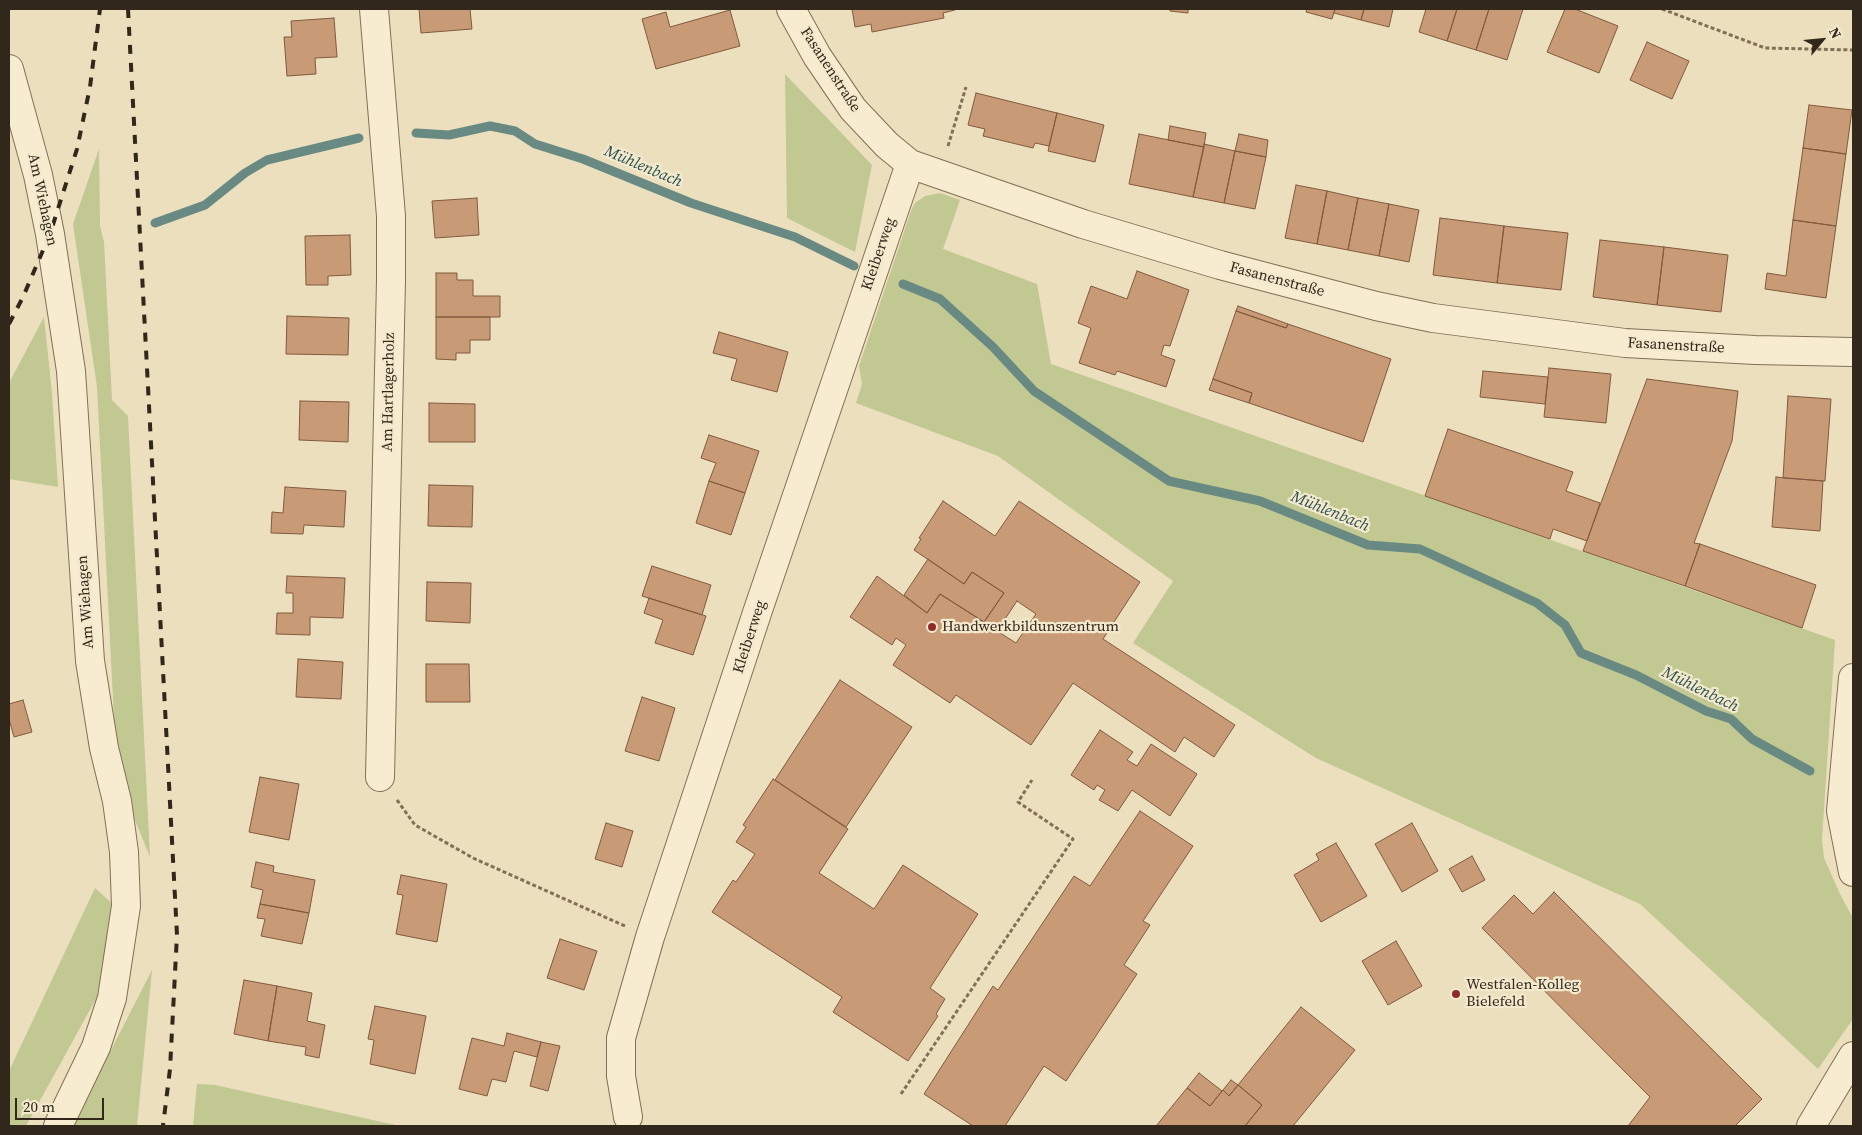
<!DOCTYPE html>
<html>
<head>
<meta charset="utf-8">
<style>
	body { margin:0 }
	#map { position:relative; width:1862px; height:1135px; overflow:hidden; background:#ebdfbe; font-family:"Source Serif 4",serif }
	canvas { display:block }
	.frame { position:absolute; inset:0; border:10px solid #32271b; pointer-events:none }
	.north { position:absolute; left:1797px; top:15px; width:50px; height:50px; -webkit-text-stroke:4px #f3e9cd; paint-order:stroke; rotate:62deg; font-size:14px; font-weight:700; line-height:20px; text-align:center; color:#32271b }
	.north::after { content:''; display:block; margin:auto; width:18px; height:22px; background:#32271b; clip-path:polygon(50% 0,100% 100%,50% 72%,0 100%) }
	.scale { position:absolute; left:15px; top:1098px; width:89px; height:22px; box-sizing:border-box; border:2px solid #32271b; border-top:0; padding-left:6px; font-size:15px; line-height:18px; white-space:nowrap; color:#32271b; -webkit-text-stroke:4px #f3e9cd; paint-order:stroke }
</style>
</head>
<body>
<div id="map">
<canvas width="1862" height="1135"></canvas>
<div class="frame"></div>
<div class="north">N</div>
<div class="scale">20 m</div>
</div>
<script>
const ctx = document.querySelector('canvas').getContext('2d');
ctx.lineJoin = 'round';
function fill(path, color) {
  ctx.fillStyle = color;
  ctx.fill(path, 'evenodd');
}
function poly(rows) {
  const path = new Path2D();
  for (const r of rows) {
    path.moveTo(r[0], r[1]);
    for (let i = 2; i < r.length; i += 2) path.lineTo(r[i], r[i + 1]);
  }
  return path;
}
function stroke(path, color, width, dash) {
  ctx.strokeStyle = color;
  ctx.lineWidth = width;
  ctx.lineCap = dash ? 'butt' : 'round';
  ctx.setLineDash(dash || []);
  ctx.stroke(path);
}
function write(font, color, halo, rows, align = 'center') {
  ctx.font = font + ' "Source Serif 4",serif';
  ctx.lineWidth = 4.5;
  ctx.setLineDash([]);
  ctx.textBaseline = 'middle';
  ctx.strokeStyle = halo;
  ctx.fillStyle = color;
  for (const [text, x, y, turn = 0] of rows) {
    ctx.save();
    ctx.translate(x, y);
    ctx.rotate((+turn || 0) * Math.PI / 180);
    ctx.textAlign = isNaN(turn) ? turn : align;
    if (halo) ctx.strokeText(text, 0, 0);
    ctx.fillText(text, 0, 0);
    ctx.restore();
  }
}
fill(poly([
	[785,74,872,165,855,252,787,218],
	[99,149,100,226,104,242,112,400,128,416,150,857,117,776,97,387,73,224],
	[940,193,960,200,943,249,1037,284,1051,364,1835,640,1822,840,1824,858,1840,894,1853,918,1853,1019,1818,1069,1640,904,1316,758,1133,643,1173,581,998,456,856,403,862,384,859,366,911,211,915,203,925,196],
	[44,317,52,393,58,487,9,479,9,383],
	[95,888,128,918,97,997,26,1126,9,1126,9,1071],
	[152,970,137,1126,72,1126,91,1089],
	[197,1084,215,1085,400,1126,193,1126]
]), '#c1c892');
stroke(poly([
	[416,133,449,135,490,126,515,131,535,144,583,159,691,203,795,237,854,266],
	[155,223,205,205,245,173,267,160,359,138],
	[903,284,940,299,993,347,1034,391,1169,481,1260,501,1368,545,1420,549,1537,603,1565,625,1581,653,1636,675,1706,711,1731,719,1752,739,1810,771]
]), '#698a82', 9);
const building = poly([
	[419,9,470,9,472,29,421,33,419,9],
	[852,9,955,9,955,10,943,13,944,18,872,32,871,24,855,27,852,9],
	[1170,9,1188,9,1188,13,1170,11,1170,9],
	[1307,9,1335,9,1332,19,1306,12,1307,9],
	[1335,9,1364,9,1361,20,1334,13,1335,9],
	[1364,9,1393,9,1389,27,1361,20,1364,9],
	[1426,9,1457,9,1447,41,1419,32,1426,9],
	[1457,9,1489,9,1476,50,1447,41,1457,9],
	[1489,9,1523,9,1507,60,1476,50,1489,9],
	[1565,9,1575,9,1618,26,1599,73,1547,52,1565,9],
	[730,10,740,46,656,69,642,19,666,12,670,27,730,10],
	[334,18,337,57,315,58,316,74,287,76,284,37,292,37,291,21,334,18],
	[1647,42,1689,61,1672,99,1630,80,1647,42],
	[976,93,1057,113,1049,146,1035,143,1033,148,983,136,985,129,968,125,976,93],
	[1809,105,1852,110,1846,154,1803,148,1809,105],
	[1057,113,1104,125,1095,162,1048,151,1057,113],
	[1170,126,1206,133,1204,147,1168,140,1170,126],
	[1139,134,1204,147,1193,197,1129,184,1139,134],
	[1239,134,1268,140,1266,157,1235,151,1239,134],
	[1204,144,1235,151,1224,203,1193,197,1204,144],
	[1803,148,1846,154,1836,226,1793,220,1803,148],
	[1235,151,1266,157,1255,209,1224,203,1235,151],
	[1296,185,1327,191,1317,244,1285,238,1296,185],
	[1327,191,1358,198,1348,250,1317,244,1327,191],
	[477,198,479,235,435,238,432,201,477,198],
	[1358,198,1389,204,1379,256,1348,250,1358,198],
	[1389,204,1419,210,1409,262,1379,256,1389,204],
	[1440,218,1504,226,1497,283,1433,275,1440,218],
	[1793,220,1836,226,1826,298,1765,289,1767,273,1786,276,1793,220],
	[1504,226,1568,233,1561,290,1497,283,1504,226],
	[350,235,351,275,328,276,328,285,306,285,305,236,350,235],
	[1600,240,1664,247,1657,305,1593,297,1600,240],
	[1664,247,1728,255,1721,312,1657,305,1664,247],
	[1137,271,1189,290,1170,346,1164,345,1161,355,1175,360,1166,387,1117,371,1115,375,1079,363,1091,328,1078,323,1091,286,1127,299,1137,271],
	[436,273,457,273,457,280,473,280,473,296,500,296,500,317,436,317,436,273],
	[1238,306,1288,324,1286,328,1236,311,1238,306],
	[1236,311,1286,328,1288,324,1391,359,1363,442,1249,403,1252,393,1213,379,1236,311],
	[287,316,349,318,348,355,286,354,287,316],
	[436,317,490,317,490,340,470,340,470,353,456,353,456,360,436,359,436,317],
	[719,332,788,352,777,392,731,380,737,359,713,353,719,332],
	[1549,368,1611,374,1606,423,1544,417,1549,368],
	[1483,371,1548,377,1545,404,1480,397,1483,371],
	[1213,379,1252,393,1249,403,1209,390,1213,379],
	[1647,379,1738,391,1732,441,1694,543,1700,544,1685,586,1583,551,1647,379],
	[1788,396,1831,399,1825,481,1783,478,1788,396],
	[300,401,349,402,348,442,299,440,300,401],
	[429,403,475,404,475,442,429,442,429,403],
	[1448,429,1573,472,1566,491,1600,503,1587,541,1553,529,1550,539,1425,496,1448,429],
	[709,435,759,451,745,493,709,481,716,463,701,458,709,435],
	[1776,477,1823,481,1820,531,1772,527,1776,477],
	[709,481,745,493,731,535,696,523,709,481],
	[429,485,473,486,472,527,428,526,429,485],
	[285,487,346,491,344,527,304,525,303,534,271,533,272,512,283,513,285,487],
	[943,501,995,536,1019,501,1140,582,1103,639,1235,725,1214,757,1184,737,1175,752,1073,683,1031,745,956,695,950,703,893,665,906,645,896,638,892,645,850,617,877,576,927,613,940,594,984,622,1004,593,972,572,964,584,914,550,921,539,919,538,943,501],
	[1017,601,1036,614,1016,643,997,631,1017,601],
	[1700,544,1816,585,1802,628,1685,586,1700,544],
	[928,559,964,584,972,572,1004,593,984,622,940,594,927,613,904,595,928,559],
	[652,566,711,585,702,615,642,596,652,566],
	[287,576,345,578,343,618,310,617,310,635,276,634,277,613,293,613,293,593,286,593,287,576],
	[427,582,471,583,470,623,426,621,427,582],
	[649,598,706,616,693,655,655,643,663,620,644,613,649,598],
	[298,659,343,662,341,699,296,697,298,659],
	[426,664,469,664,470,702,426,702,426,664],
	[840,680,912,727,846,827,775,780,840,680],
	[642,697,675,708,659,761,625,751,642,697],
	[23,700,32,732,14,737,9,719,9,704,23,700],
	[1100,730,1133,752,1127,760,1137,766,1151,744,1197,774,1170,816,1132,790,1118,811,1099,800,1105,790,1097,785,1094,790,1071,775,1100,730],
	[260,777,299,784,289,840,249,832,260,777],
	[773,779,848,829,819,873,874,909,903,865,978,914,930,988,945,999,936,1014,938,1016,908,1061,833,1012,842,997,712,912,733,880,736,882,755,854,736,842,746,827,743,825,773,779],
	[1140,811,1193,846,1143,921,1150,925,1124,965,1137,974,1066,1081,1044,1066,1005,1126,973,1126,924,1094,993,986,998,990,1074,876,1090,886,1140,811],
	[606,823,633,831,622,867,595,859,606,823],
	[1412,823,1438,871,1402,892,1375,844,1412,823],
	[1336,843,1367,896,1321,922,1294,875,1319,860,1316,854,1336,843],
	[1472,856,1485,880,1462,892,1449,869,1472,856],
	[256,862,274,866,273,872,315,880,309,913,260,904,263,890,251,887,256,862],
	[401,875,447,884,437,942,396,934,403,895,397,894,401,875],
	[1554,892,1762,1099,1735,1126,1628,1126,1650,1097,1482,928,1514,895,1533,914,1554,892],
	[260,904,309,913,302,944,261,936,265,919,257,918,260,904],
	[560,939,597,951,584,990,547,978,560,939],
	[1396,941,1422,986,1388,1005,1362,961,1396,941],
	[244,980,277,986,268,1041,234,1034,244,980],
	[277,986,312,993,307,1021,325,1025,319,1058,305,1055,306,1047,268,1041,277,986],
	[375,1006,426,1016,415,1074,370,1064,374,1040,368,1039,375,1006],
	[1301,1007,1355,1050,1293,1126,1245,1126,1262,1105,1238,1085,1301,1007],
	[507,1033,541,1042,537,1057,514,1051,506,1082,492,1079,487,1096,459,1089,472,1038,504,1046,507,1033],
	[541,1042,560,1046,548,1091,530,1086,541,1042],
	[1199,1073,1222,1091,1210,1106,1187,1088,1199,1073],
	[1231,1080,1238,1085,1229,1096,1223,1090,1231,1080],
	[1238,1085,1262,1105,1245,1126,1156,1126,1187,1088,1210,1106,1223,1090,1229,1096,1238,1085]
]);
fill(building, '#c89a75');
stroke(building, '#815a3e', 1);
const street = poly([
	[374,9,391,216,391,280,380,777],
	[791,9,817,56,853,109,887,145,910,164,1083,224,1220,265,1376,306,1433,318,1625,343,1755,350,1853,352],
	[9,69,38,175,50,234,71,371,90,661,104,748,117,801,124,852,126,906,112,998,96,1047,58,1126],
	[1853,678,1841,811,1853,872],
	[628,1117,621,1076,621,1038,650,937,758,610,910,164],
	[1811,1126,1853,1056]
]);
stroke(street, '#836f57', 30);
stroke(poly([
	[1662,9,1765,48,1853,50],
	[948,146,966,87],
	[397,800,415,825,473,858,625,926],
	[901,1094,1073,839,1018,802,1032,780]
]), '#836f57', 3, [4, 2.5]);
stroke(street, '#f7ecd0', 28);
stroke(poly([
	[128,9,177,935,170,1069,163,1126],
	[9,324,23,297,50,234,77,149,90,87,100,9]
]), '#32271b', 4, [9, 9]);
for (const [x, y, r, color] of [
	[932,627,5,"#8f2c2a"],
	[1456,994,5,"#8f2c2a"]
]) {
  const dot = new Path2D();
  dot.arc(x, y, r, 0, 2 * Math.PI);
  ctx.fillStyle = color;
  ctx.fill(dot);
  stroke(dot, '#f3e9cd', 2);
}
write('15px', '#32271b', '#f3e9cd', [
	["Fasanenstraße",830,70,57],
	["Am Wiehagen",42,200,78],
	["Kleiberweg",879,254,-71],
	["Fasanenstraße",1277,280,15],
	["Fasanenstraße",1676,346,3],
	["Am Hartlagerholz",389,392,-89],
	["Am Wiehagen",86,602,-94],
	["Kleiberweg",750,637,-72]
]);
write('15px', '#32271b', '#f3e9cd', [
	["Handwerkbildunszentrum",942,627],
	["Westfalen-Kolleg",1466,985],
	["Bielefeld",1466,1002]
], 'left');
write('italic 16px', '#2b5250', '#f3e9cd', [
	["Mühlenbach",643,167,23],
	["Mühlenbach",1330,512,22],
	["Mühlenbach",1700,690,26]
]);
</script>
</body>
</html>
